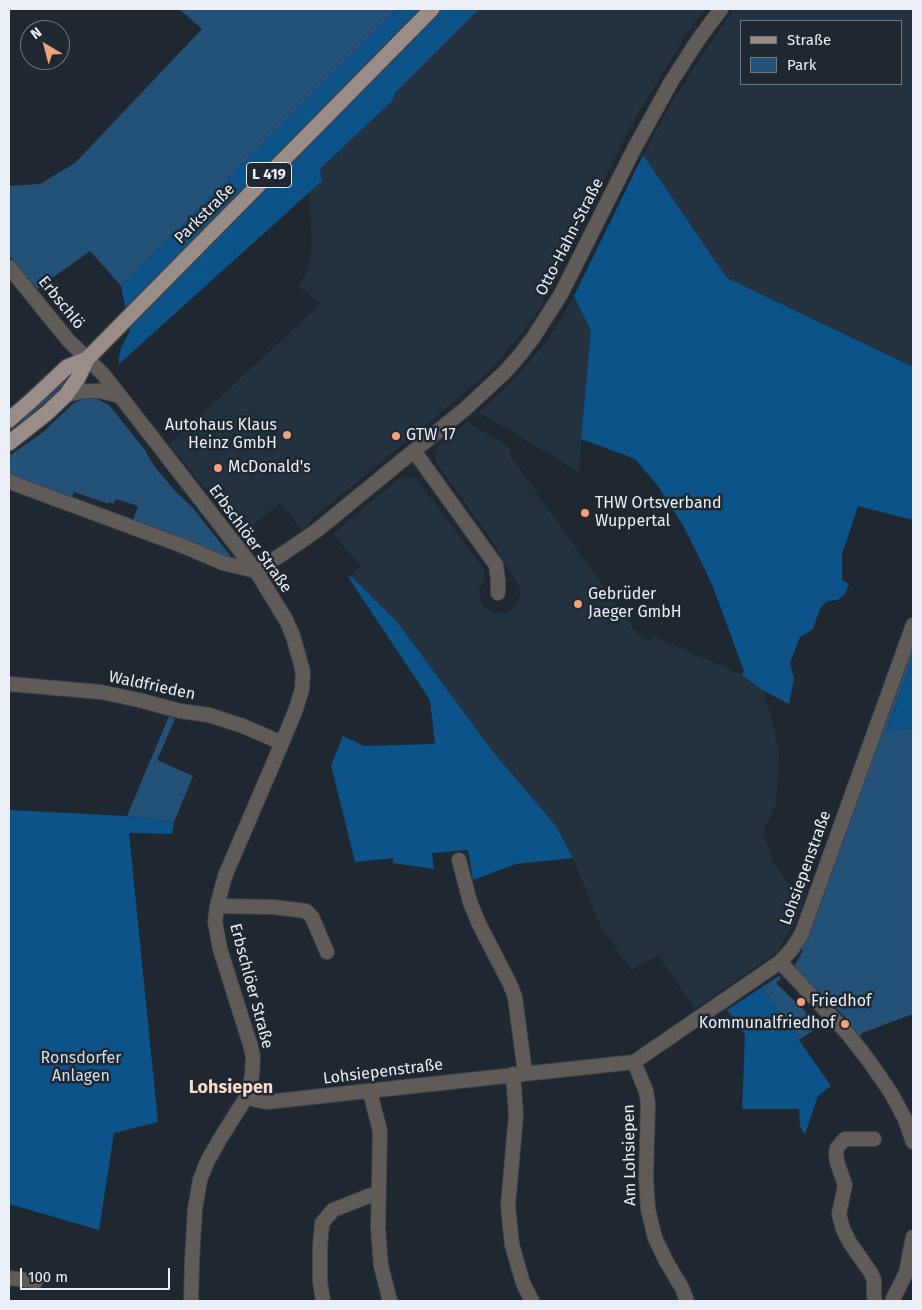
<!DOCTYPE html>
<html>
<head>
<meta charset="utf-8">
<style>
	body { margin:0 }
	#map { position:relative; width:922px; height:1310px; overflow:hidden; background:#1f2831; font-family:"Fira Sans",sans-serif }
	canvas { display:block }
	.frame { position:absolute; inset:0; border:10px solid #e9eff5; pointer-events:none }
	.legend { position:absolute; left:740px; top:20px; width:162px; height:65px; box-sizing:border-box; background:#1f2831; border:1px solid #70787f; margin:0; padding:6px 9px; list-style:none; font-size:15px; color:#e9eff5 }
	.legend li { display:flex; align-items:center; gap:10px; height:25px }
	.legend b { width:25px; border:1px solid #70787f }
	.north { position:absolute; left:20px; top:20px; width:50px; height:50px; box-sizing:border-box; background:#1f2831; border:1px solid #70787f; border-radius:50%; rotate:323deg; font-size:14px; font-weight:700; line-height:20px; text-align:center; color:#e9eff5 }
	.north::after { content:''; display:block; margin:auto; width:18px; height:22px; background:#f0a27a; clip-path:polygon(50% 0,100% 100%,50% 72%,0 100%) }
	.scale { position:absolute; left:20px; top:1268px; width:150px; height:22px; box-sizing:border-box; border:2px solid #e9eff5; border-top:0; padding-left:6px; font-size:15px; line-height:18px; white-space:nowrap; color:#e9eff5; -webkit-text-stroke:4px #1f2831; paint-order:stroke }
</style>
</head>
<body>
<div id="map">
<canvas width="922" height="1310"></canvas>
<div class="frame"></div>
<ul class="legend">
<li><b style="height:6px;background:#9a8d87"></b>Straße</li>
<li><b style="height:14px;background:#245178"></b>Park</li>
</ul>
<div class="north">N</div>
<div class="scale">100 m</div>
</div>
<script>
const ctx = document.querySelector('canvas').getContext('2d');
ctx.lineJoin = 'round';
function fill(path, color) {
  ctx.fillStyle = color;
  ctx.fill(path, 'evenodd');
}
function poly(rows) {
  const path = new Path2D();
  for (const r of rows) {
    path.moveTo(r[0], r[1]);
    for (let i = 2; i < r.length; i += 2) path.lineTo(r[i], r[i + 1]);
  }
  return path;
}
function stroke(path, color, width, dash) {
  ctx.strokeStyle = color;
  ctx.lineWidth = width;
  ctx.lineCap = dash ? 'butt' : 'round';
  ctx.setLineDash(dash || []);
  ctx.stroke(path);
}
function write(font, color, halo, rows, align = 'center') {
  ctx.font = font + ' "Fira Sans",sans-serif';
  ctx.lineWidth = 5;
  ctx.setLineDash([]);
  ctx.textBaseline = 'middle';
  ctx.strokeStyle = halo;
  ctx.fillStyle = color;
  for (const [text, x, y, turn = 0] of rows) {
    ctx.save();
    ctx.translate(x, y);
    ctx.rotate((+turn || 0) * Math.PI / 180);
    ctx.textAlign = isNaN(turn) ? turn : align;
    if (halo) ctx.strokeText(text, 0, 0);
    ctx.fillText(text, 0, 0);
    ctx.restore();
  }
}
fill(poly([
	[479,9,705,9,690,28,631,125,539,309,518,338,499,360,480,380,312,519,302,530,280,503,242,534,169,444,321,304,299,287,307,272,311,255,312,240,309,193,322,181,320,169,392,101,394,93],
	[734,9,913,9,913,367,727,278,643,155,668,109,698,61],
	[741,21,901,21,901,84,741,84],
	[574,296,591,331,579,472,479,412,498,395,519,374,536,354,555,329],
	[467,422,510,448,510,455,638,635,650,641,653,636,742,675,762,690,771,715,779,753,776,804,763,833,773,861,793,891,800,894,807,889,797,918,777,952,695,1009,658,955,631,970,601,927,573,858,556,826,494,753,398,623,351,576,361,566,333,534,400,478,405,476,416,478,485,571,485,576,479,589,480,600,482,604,485,608,494,613,505,613,513,609,519,601,521,591,517,582,499,556,498,549,436,462,436,450,440,445]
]), '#24323f');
fill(poly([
	[179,9,397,9,121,286,90,251,37,289,9,255,9,186,40,184,75,163,202,29],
	[70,374,72,375,71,377,46,402,9,433,9,427],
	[86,398,97,399,109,405,145,450,154,466,175,491,193,508,233,559,132,523,138,506,116,499,113,504,109,502,109,504,74,492,71,500,9,475,9,456,43,432,74,403],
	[913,637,913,657,887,731,913,728,913,1014,862,1033,860,1037,844,1016,794,967,803,950,799,948],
	[169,716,175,719,157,760,193,776,174,822,127,816],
	[779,976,781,978,776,983,820,1026,799,1040,762,987]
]), '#245178');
fill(poly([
	[397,9,479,9,395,93,392,101,320,169,322,181,119,364,119,357,121,348,130,331,121,286],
	[643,155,727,278,913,367,913,520,858,506,849,534,842,553,842,580,849,584,845,594,838,600,827,601,820,609,813,629,800,637,790,663,794,679,789,704,762,690,742,675,744,671,712,584,684,527,658,486,635,459,581,439,591,331,574,296],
	[351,576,398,623,494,753,556,826,573,858,516,864,473,880,468,850,432,853,434,869,393,863,393,858,355,862,331,765,343,736,364,746,435,744,430,700,348,577],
	[913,657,913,728,887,732],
	[9,810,127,816,174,822,172,834,129,833,158,1122,114,1133,99,1230,9,1204],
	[762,987,831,1086,818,1096,805,1134,800,1127,799,1109,742,1109,745,1035,727,1010]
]), '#0b5388');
const minor = poly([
	[9,267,68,340,103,374,256,571,286,620,293,636,303,672,302,689,296,709,282,743,225,876,217,906,215,922,220,949,250,1044,253,1056,252,1076,247,1096,220,1139,207,1162,200,1180,195,1209,192,1261,191,1301],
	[66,395,84,391,100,391,120,396],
	[414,451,496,565,498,580,498,593],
	[9,481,18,485,183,546,223,563,256,571],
	[256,571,284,553,316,531,349,504,465,409,505,372,519,356,533,338,561,294,634,149,671,82,698,40,721,9],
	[9,684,101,692,139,700,180,711,209,715,243,726,282,743],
	[459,860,470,902,479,924,510,984,515,997,525,1073],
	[217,906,273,907,306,911,312,917,327,952],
	[780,962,848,1034,869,1061,891,1093,905,1119,913,1142],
	[634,1062,646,1091,648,1104,646,1178,648,1209,655,1238,666,1261,682,1288,687,1301],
	[513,1074,516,1115,508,1206,512,1245,523,1283,532,1301],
	[370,1092,380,1131,378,1228,381,1266,390,1301],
	[247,1096,256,1100,267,1102,634,1062,780,962,792,949,802,933,913,625],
	[874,1139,845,1139,841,1143,837,1148,836,1153,837,1162,845,1185,839,1214,843,1229,850,1243,871,1273,874,1280,874,1296,875,1301],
	[9,1278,36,1281],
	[323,1301,320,1281,320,1247,322,1223,333,1210,379,1192],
	[892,1301,906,1273,913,1237]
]);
const major = poly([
	[9,420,32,400,67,367,87,359],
	[9,443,47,413,66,395,78,378,87,359,432,9]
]);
stroke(minor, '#3b444c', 16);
stroke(major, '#3b444c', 18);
stroke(minor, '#615b58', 14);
stroke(major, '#9a8d87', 15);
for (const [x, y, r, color] of [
	[287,435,5,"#f0a27a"],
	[396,436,5,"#f0a27a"],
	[218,468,5,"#f0a27a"],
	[585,513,5,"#f0a27a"],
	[578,604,5,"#f0a27a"],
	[801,1002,5,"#f0a27a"],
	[845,1024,5,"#f0a27a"]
]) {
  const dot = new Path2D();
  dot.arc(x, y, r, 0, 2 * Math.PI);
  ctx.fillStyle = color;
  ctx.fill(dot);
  stroke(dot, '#1f2831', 2);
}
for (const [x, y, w] of [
	[269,175,45]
]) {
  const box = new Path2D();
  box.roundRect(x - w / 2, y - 12.5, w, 25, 4);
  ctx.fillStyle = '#1f2831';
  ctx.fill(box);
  stroke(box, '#e9eff5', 1);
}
write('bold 15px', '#e9eff5', null, [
	["L 419",269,175]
]);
write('16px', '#e9eff5', '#1f2831', [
	["Parkstraße",205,214,-45],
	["Otto-Hahn-Straße",570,237,-63],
	["Erbschlö",61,303,51],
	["Erbschlöer Straße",250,539,54],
	["Waldfrieden",152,686,12],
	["Lohsiepenstraße",806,868,-70],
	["Erbschlöer Straße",251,986,75],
	["Lohsiepenstraße",383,1072,-7],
	["Am Lohsiepen",630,1155,-91]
]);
write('16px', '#e9eff5', '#1f2831', [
	["Autohaus Klaus",277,426,"right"],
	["Heinz GmbH",277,444,"right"],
	["GTW 17",406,436],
	["McDonald's",228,468],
	["THW Ortsverband",595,504],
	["Wuppertal",595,522],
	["Gebrüder",588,595],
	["Jaeger GmbH",588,613],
	["Friedhof",811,1002],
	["Kommunalfriedhof",835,1024,"right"]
], 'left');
write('16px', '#cfdfee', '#1f2831', [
	["Ronsdorfer",81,1059],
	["Anlagen",81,1077]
]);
write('bold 18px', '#f8d9ca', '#1f2831', [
	["Lohsiepen",231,1088]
]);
</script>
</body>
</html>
